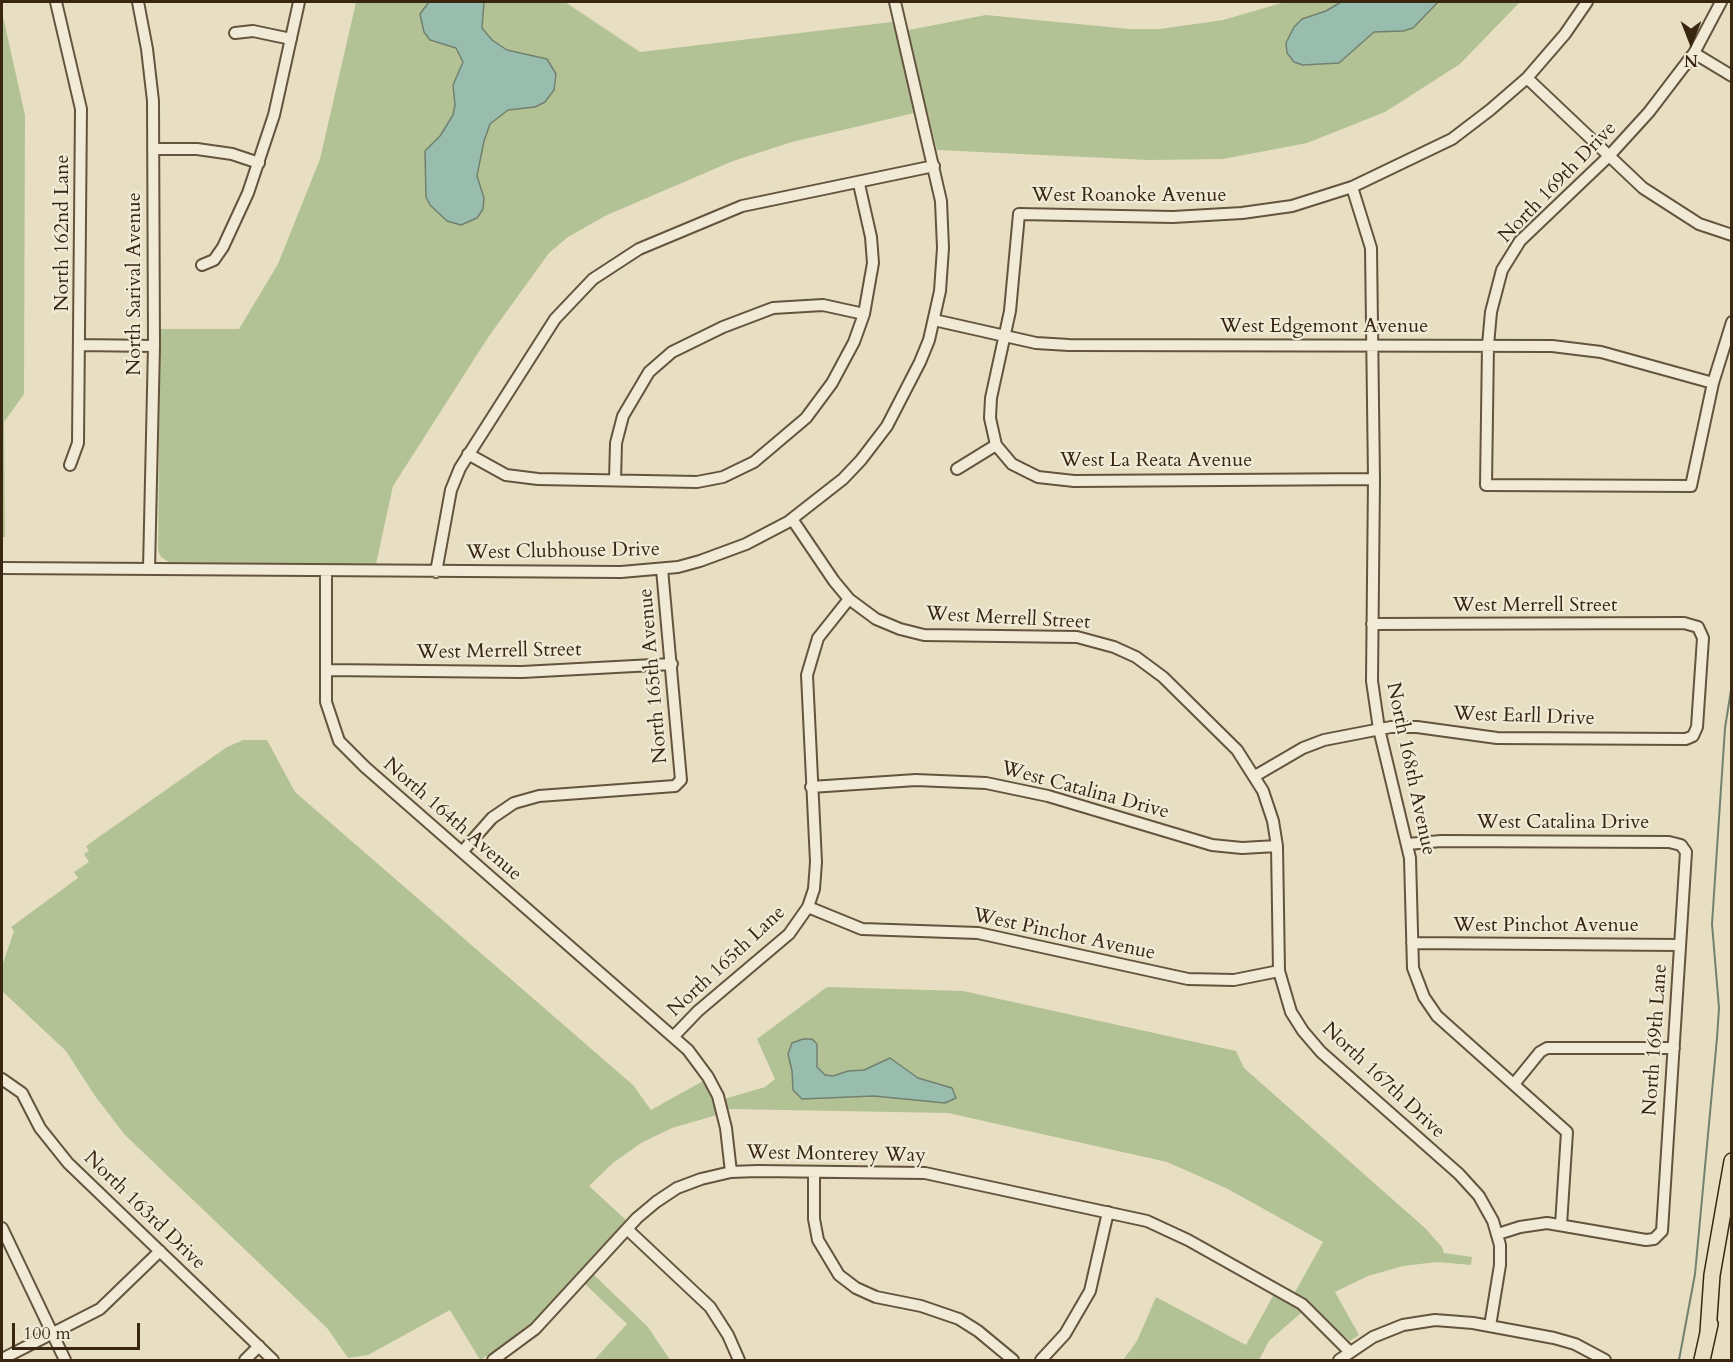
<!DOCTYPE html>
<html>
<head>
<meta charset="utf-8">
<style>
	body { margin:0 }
	#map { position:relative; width:1733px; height:1362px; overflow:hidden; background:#e8dfc2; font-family:Cardo,serif }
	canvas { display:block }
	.frame { position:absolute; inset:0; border:3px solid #382611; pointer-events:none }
	.north { position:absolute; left:1661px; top:12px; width:60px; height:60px; -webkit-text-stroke:4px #f0ead7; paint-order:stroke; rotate:180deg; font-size:16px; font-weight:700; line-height:24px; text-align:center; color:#382611 }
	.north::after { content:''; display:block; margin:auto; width:21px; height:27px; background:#382611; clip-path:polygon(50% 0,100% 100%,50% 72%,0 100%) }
	.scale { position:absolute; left:12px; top:1323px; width:128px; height:27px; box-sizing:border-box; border:3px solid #382611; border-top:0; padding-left:8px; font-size:18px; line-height:21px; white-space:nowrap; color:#382611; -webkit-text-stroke:4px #f0ead7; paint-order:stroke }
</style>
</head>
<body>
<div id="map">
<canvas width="1733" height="1362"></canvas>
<div class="frame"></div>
<div class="north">N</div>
<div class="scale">100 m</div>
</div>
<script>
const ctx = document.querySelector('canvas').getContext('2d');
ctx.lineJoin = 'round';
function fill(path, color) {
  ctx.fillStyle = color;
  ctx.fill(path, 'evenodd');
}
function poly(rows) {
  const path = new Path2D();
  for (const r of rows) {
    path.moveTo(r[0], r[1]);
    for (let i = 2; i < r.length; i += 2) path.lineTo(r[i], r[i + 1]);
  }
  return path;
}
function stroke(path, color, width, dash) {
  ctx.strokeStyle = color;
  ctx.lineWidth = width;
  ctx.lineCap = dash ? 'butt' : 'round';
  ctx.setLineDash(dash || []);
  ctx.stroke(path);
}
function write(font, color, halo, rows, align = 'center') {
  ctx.font = font + ' Cardo,serif';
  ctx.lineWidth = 4.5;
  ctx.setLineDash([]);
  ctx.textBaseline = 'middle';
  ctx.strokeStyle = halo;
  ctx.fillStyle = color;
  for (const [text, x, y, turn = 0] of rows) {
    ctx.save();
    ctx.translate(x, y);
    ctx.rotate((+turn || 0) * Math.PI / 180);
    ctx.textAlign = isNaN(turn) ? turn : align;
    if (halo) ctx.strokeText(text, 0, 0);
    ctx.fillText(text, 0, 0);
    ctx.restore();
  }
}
fill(poly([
	[356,2,565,2,640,52,892,22,909,30,986,15,1129,29,1160,29,1223,20,1285,2,1520,2,1460,64,1385,112,1307,143,1223,159,1148,160,937,150,927,110,792,142,733,161,607,215,568,237,549,253,489,336,393,486,376,564,169,562,161,557,158,550,160,329,239,329,278,264,320,159],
	[2,12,25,115,24,394,4,422,5,537,2,537],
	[243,740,267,740,295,792,633,1085,651,1110,703,1081,714,1104,717,1115,672,1128,641,1143,613,1163,589,1186,626,1220,532,1323,511,1341,480,1360,450,1310,368,1355,348,1358,327,1328,125,1135,95,1096,66,1051,2,991,2,966,14,931,11,927,78,878,74,872,89,862,84,854,89,851,86,846,227,747],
	[827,987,963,991,1236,1051,1244,1068,1425,1228,1442,1247,1444,1253,1472,1257,1471,1265,1437,1262,1403,1266,1368,1276,1335,1292,1359,1335,1350,1341,1295,1292,1323,1242,1228,1189,1167,1162,948,1113,728,1109,724,1099,765,1087,775,1079,757,1039],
	[594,1275,648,1327,670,1360,594,1360,627,1324,585,1284],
	[1274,1294,1302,1312,1269,1341,1259,1360,1123,1360,1137,1341,1156,1297,1246,1345]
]), '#b3c295');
const water = poly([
	[429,2,484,2,482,28,492,40,507,50,547,59,556,74,554,90,545,102,535,107,508,110,490,124,484,141,477,176,484,198,483,209,477,218,461,225,447,221,430,205,426,197,425,151,440,136,453,115,455,105,453,85,463,62,456,48,430,40,424,32,420,14,429,2],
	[1341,2,1438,2,1413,28,1403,31,1374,32,1339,63,1303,65,1294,62,1287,53,1286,43,1294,27,1302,19,1326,11,1341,2],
	[803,1039,812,1039,817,1044,817,1067,825,1075,833,1076,848,1071,864,1070,890,1058,918,1078,952,1088,956,1098,945,1103,874,1096,802,1099,793,1090,792,1071,788,1054,792,1043,803,1039]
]);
fill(water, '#98bdae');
stroke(water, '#72816f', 1.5);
stroke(poly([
	[1679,1360,1695,1274,1717,1038,1719,1008,1712,924,1725,728,1732,684]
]), '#72816f', 2);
const minor = poly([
	[56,2,81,109,78,443,70,465],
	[138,2,147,49,153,101,154,346,149,569],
	[1721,2,1694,53,1649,112,1608,157,1520,241,1502,270,1491,312,1488,345,1486,485,1691,486,1713,383,1732,322],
	[235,33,253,31,291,39],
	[1694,53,1732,76],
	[1527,78,1643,188,1699,224,1732,235],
	[153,149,197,149,232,154,259,163],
	[1352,187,1371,248,1374,479,1372,681,1379,729,1410,858,1413,968,1424,997,1437,1016,1567,1132,1561,1225],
	[202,265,214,260,223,247,248,193,274,115,299,2],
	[934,320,1036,343,1069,345,1552,346,1601,352,1713,383],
	[80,345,154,346],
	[468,454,506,475,538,479,697,482,723,477,754,462,806,418,832,383,854,342,864,314,873,263,871,237,859,184],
	[957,469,996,445],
	[1374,479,1074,481,1038,477,1012,464,996,445,990,418,991,398,1010,311,1019,214,1173,217,1242,213,1292,206,1352,187,1452,139,1490,110,1527,78,1565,34,1587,2],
	[615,480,616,443,623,416,649,372,672,352,723,327,773,308,823,305,864,314],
	[792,519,834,581,849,599,876,619,900,629,924,635,1077,637,1114,647,1136,657,1163,677,1237,750,1263,791,1273,821,1277,846,1279,971,1291,1012,1303,1031,1321,1052,1459,1174,1479,1196,1493,1221,1500,1245,1500,1265,1490,1326],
	[2,568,621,572,678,567,700,561,746,544,788,522,843,479,861,460,887,426,920,362,929,340,940,291,943,248,941,201,895,2],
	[326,571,326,702,339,741,365,767,688,1050,708,1077,718,1096,726,1128,731,1172],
	[436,572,451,490,460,468,555,319,593,279,639,249,742,206,934,166],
	[326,670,522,672,672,664],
	[1255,776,1303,748,1324,740,1391,727,1417,727,1497,738,1686,739,1693,736,1697,727,1703,638,1698,627,1684,623,1372,624],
	[811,787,916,780,986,783,1048,796,1212,845,1242,848,1277,846],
	[1408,844,1441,841,1669,842,1681,845,1686,852,1662,1231,1654,1239,1646,1240,1547,1223,1520,1227,1498,1234],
	[462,852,492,818,514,803,539,796,675,786,681,780,662,569],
	[808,907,862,929,978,933,1188,979,1234,980,1279,971],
	[1412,943,1680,945],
	[674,1036,698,1011,789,934,808,907,814,889,816,862,807,675,818,638,849,599],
	[2,1079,22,1093,40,1128,68,1163,273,1360],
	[1514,1084,1540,1052,1547,1048,1674,1048],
	[814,1172,814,1219,818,1240,839,1275,856,1288,876,1297,921,1306,959,1319,978,1331,1013,1360],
	[2,1228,65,1360],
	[627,1229,710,1307,728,1335,739,1360],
	[2,1359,100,1309,160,1251],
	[245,1360,259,1346],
	[493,1360,535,1329,637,1218,656,1202,677,1188,701,1179,731,1172,757,1171,925,1173,1147,1221,1188,1240,1302,1304,1349,1351],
	[1041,1360,1065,1334,1090,1291,1108,1212],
	[1339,1360,1373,1337,1403,1325,1435,1320,1473,1323,1554,1338,1575,1344,1605,1360]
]);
const highway = poly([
	[1708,1332,1712,1275,1732,1161],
	[1702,1360,1710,1324]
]);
stroke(minor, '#64543d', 14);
stroke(highway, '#382611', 18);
stroke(minor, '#f0ead7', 10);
stroke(highway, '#e8dfc2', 15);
write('20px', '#382611', '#f0ead7', [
	["North 169th Drive",1558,183,-46],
	["West Roanoke Avenue",1129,196],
	["North 162nd Lane",63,233,-90],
	["North Sarival Avenue",135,284,-90],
	["West Edgemont Avenue",1324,327],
	["West La Reata Avenue",1156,461],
	["West Clubhouse Drive",563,552,-1],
	["West Merrell Street",1535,606],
	["West Merrell Street",1008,619,3],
	["West Merrell Street",499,652,-1],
	["North 165th Avenue",654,676,-95],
	["West Earll Drive",1524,717,2],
	["North 168th Avenue",1410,769,78],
	["West Catalina Drive",1085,791,15],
	["North 164th Avenue",452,820,41],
	["West Catalina Drive",1563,823],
	["West Pinchot Avenue",1546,926],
	["West Pinchot Avenue",1064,935,12],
	["North 165th Lane",727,962,-43],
	["North 169th Lane",1656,1040,-86],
	["North 167th Drive",1383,1081,43],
	["West Monterey Way",836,1155,1],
	["North 163rd Drive",144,1211,44]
]);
</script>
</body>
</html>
